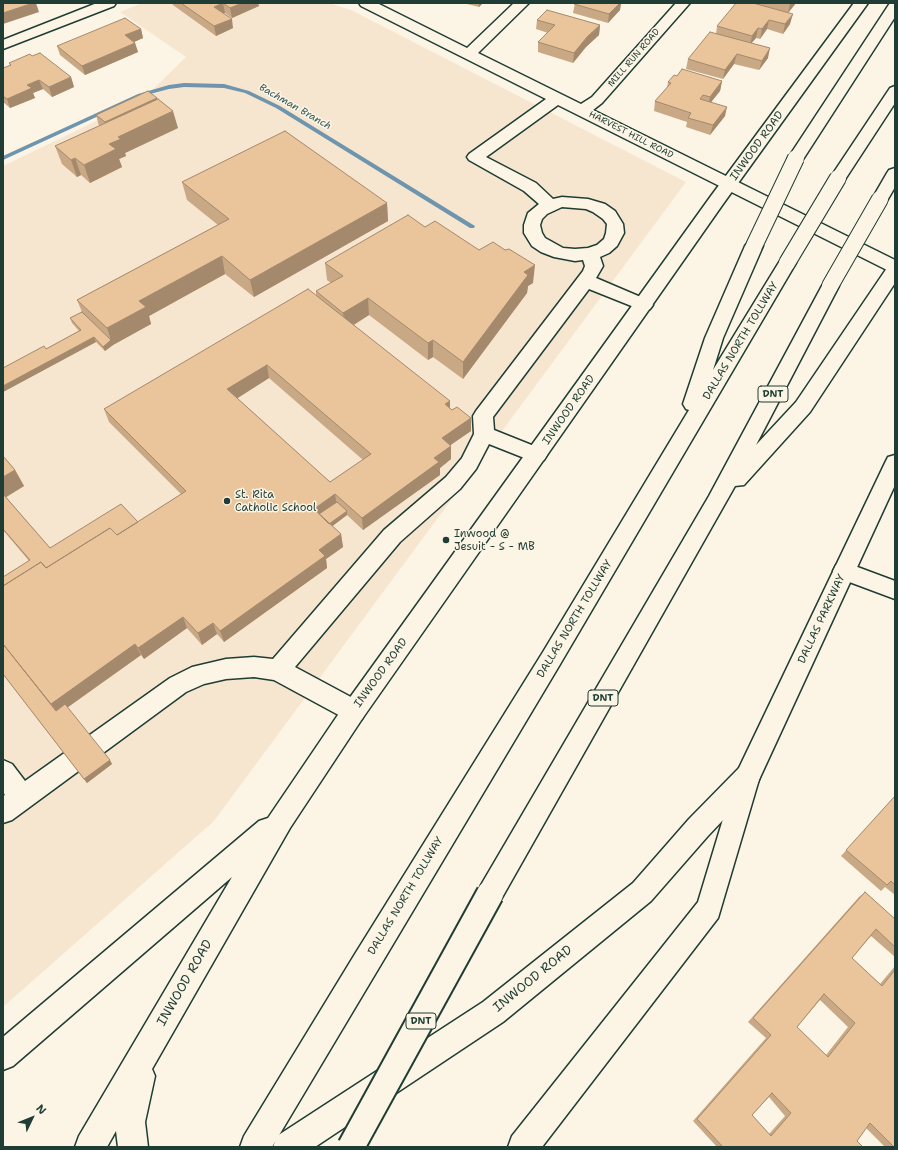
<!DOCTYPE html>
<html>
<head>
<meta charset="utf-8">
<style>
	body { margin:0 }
	#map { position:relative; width:898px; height:1150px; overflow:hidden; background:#fcf5e5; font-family:"Shantell Sans",sans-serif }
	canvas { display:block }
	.frame { position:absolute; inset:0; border:4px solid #1f3d34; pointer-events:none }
	.north { position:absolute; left:12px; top:1098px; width:40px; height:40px; -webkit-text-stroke:3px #fcf5e5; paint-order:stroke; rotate:47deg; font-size:11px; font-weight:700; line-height:16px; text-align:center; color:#1f3d34 }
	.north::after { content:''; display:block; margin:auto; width:14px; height:18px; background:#1f3d34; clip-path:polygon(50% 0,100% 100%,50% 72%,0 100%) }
</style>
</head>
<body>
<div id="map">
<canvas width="898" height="1150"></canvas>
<div class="frame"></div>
<div class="north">N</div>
</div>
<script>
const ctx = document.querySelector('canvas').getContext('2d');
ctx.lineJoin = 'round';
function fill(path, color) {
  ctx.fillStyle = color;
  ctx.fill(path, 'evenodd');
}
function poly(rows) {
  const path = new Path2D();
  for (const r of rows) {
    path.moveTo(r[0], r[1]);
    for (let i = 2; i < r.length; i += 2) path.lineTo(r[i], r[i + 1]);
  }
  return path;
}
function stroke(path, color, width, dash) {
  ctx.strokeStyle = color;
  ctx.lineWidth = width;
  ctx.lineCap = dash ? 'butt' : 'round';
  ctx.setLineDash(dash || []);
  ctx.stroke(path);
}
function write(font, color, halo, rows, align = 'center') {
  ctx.font = font + ' "Shantell Sans",sans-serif';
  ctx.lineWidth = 3;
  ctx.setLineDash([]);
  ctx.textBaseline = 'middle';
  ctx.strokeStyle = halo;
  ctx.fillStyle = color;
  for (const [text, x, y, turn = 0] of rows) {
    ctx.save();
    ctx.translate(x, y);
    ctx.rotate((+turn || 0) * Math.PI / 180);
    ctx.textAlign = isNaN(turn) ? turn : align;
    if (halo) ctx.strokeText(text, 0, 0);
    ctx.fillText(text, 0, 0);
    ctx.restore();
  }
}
fill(poly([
	[142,3,329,3,351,10,686,182,214,821,3,1007,3,166,144,98,186,57,120,12]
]), '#f7e6cf');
fill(poly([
	[184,83,224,84,249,91,280,106,475,226,474,228,470,228,276,108,245,93,224,88,184,87,169,89,142,96,3,160,3,156,138,94,169,85,184,83]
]), '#6e95ad');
const minor = poly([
	[97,3,116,3,114,6,3,49,3,40,97,3],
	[359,3,377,3,467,48,514,3,529,3,478,53,581,104,592,97,676,3,690,3,602,103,593,110,895,260,895,273,889,271,558,105,486,157,536,183,553,199,562,197,588,199,605,204,615,211,623,224,624,233,617,246,609,253,600,257,603,266,596,278,650,301,653,305,650,309,644,311,589,289,493,417,494,430,544,450,547,455,544,460,537,463,489,444,476,469,460,489,400,542,295,667,362,703,366,711,362,719,354,722,346,719,274,680,254,677,226,679,204,684,186,692,12,820,3,823,3,796,5,795,3,792,3,760,12,764,25,781,170,678,192,667,226,659,254,657,273,659,384,530,446,477,462,458,474,434,473,416,476,411,583,271,585,266,583,260,575,261,554,257,541,252,532,246,524,233,524,225,528,213,539,204,524,191,469,160,467,157,469,154,546,99,361,6,359,3],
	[562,207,586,209,593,212,603,219,607,224,606,233,604,239,597,245,588,248,575,249,563,248,545,238,542,233,540,225,542,219,547,214,562,207],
	[844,562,895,581,895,599,836,577,833,571,836,565,844,562]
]);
const major = poly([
	[854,3,868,3,723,204,362,719,290,828,152,1069,155,1076,145,1122,148,1147,118,1147,116,1131,107,1147,75,1147,79,1136,232,877,13,1066,3,1070,3,1037,259,821,268,818,346,703,711,196,854,3],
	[895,455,895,485,757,784,707,837,651,901,503,1022,315,1147,273,1147,277,1136,483,1002,633,883,689,819,739,768,885,463,888,457,895,455]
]);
const highway = poly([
	[890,3,895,3,895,17,802,161,796,163,790,161,788,158,890,3],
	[895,86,895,103,846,178,844,182,838,183,832,182,830,178,890,88,895,86],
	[895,168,895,187,888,199,886,203,880,204,874,203,872,199,887,173,889,170,895,168],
	[754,240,760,242,763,246,723,338,713,370,781,259,787,257,793,259,796,263,559,666,272,1147,240,1147,244,1136,355,954,543,652,689,410,686,409,683,404,705,338,745,246,748,242,754,240],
	[895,263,895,283,810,412,744,485,735,486,499,903,490,907,481,903,477,894,481,885,709,496,824,282,830,280,836,282,839,286,756,445,796,402,889,265,895,263],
	[748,764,757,768,760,776,718,918,542,1147,508,1147,512,1136,698,902,736,776,739,768,748,764]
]);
stroke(minor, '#1f3d34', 3);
stroke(major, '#1f3d34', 3);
stroke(highway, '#1f3d34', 3);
fill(minor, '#fcf5e5');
fill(major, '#fcf5e5');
fill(highway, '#fcf5e5');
const highwayBridgeFar1 = poly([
	[754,246,796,158],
	[787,263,838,178],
	[830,286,880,199]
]);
const highwayBridge = poly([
	[351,1147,490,894]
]);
stroke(highwayBridgeFar1, '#1f3d34', 18, []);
stroke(highwayBridge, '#1f3d34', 30, []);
stroke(highwayBridgeFar1, '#fcf5e5', 16);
stroke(highwayBridge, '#fcf5e5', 26);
fill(poly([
	[172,3,258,3,259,6,232,18,225,13,223,13,233,28,216,36,173,5],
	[463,3,483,3,479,7],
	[574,3,621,3,620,10,608,23,573,13,575,3],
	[755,3,796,3,788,13,790,24,783,34,767,29,760,39,756,38,751,43,768,58,759,70,734,64,723,79,686,69,688,59,716,34,717,26],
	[537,20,600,25,599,35,586,47,573,63,538,52,538,42,548,33,536,29],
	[141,29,143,38,134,42,135,43,138,52,85,75,60,55,57,46],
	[32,56,71,77,74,87,52,97,43,89,33,93,35,98,10,108,3,102,3,68,10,66,9,63],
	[677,76,722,81,720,91,711,102,725,116,710,135,686,127,687,122,654,111,655,101,667,88,668,82],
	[157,98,178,128,125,153,126,156,119,159,122,167,90,183,81,175,77,177,62,164,55,146,99,126,96,115],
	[182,182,387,203,388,221,254,297,225,274,149,316,151,324,113,345,105,351,96,342,3,392,3,368,46,349,79,331,72,323,70,318,82,312,77,300,218,225,187,200],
	[425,227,479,250,533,283,528,286,527,293,463,379,433,357,428,360,369,315,354,325,450,408,452,410,471,418,471,431,450,445,451,446,451,459,440,468,440,475,363,530,347,515,332,526,341,534,343,547,326,559,327,568,224,642,217,634,202,645,187,628,144,659,141,655,67,708,112,764,87,783,3,674,29,561,3,530,3,456,15,470,24,486,6,497,50,548,138,522,181,494,109,422,104,409,316,295,316,291,331,283,327,280,325,263],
	[269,378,363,460,330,482,237,398],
	[895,796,895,895,885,887,881,891,841,856],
	[865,892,895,919,895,957,871,936,852,958,880,984,895,966,895,1147,885,1147,866,1128,857,1141,863,1147,717,1147,693,1121,766,1038,748,1022,859,897],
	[820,1000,848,1027,826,1055,797,1027],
	[769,1097,785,1116,769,1134,752,1115]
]), '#c9a985');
fill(poly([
	[33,3,36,3,39,12,3,24,3,13],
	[223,3,225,13,216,16,214,7],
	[242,3,258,3,259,6,232,18,230,8],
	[479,3,483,3,479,7],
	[620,3,621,3,620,10,608,23,609,14],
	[791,3,796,3,788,13,790,4],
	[793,14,790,24,783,34,785,24],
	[232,19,233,28,216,36,214,26],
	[769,20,767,29,760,39,762,29],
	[600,25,599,35,586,47,573,63,574,53,587,37],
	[758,28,756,38,750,45,752,36],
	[141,29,143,38,127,45,125,35],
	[135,43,138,52,85,75,82,66],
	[770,48,768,58,759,70,762,61],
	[737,54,734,64,723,79,725,70],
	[71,77,74,87,52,97,49,87],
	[39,80,43,89,33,93,35,98,10,108,7,99,27,85],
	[722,81,720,91,708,106,710,97],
	[157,98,161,116,110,140,105,122],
	[727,107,725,116,710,135,713,125],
	[173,111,178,128,125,153,126,156,119,159,122,167,90,183,84,165,118,137],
	[75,158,81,175,77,177,71,160],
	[387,203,388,221,254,297,250,280],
	[222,256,225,274,149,316,151,324,113,345,105,351,103,347,111,340,107,328,139,301],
	[535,265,533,283,528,286,527,293,463,379,463,362,524,272],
	[368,298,369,315,345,330,343,313],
	[94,337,96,342,3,392,3,386],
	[433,340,433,357,428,360,428,343],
	[267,365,269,378,230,403,227,389],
	[450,401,450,414,445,404],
	[471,418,471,431,442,451,442,438],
	[451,446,451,459,440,468,440,475,363,530,362,518,434,458],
	[15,470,24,486,3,499,3,477],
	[335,494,337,506,318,520,314,509],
	[347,511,347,515,326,531,326,526],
	[341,534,343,547,326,559,327,568,224,642,220,631,319,550],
	[183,617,187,628,144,659,138,648],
	[213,623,217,634,202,645,198,633],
	[135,644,141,655,58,714,51,704],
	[110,760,112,764,87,783,84,779]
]), '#a4896c');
const building = poly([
	[3,3,33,3,3,13,3,3],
	[181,3,242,3,230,8,223,3,214,7,232,19,214,26,181,3],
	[575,3,620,3,609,14,574,4,575,3],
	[736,3,753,3,793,14,785,24,769,20,762,29,758,28,752,36,717,26,736,3],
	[547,10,600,25,587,37,574,53,538,42,555,25,537,20,547,10],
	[125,18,141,29,125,35,135,43,82,66,57,46,125,18],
	[710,32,770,48,762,61,737,54,725,70,688,59,710,32],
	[40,53,71,77,49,87,39,80,27,85,32,88,7,99,3,96,3,68,11,65,9,63,30,54,32,56,40,53],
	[682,69,722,81,710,97,703,95,700,99,727,107,713,125,688,118,691,113,655,101,671,83,668,82,674,75,677,76,682,69],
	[148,91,157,98,105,122,96,115,148,91],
	[158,99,173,111,118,137,121,139,109,144,116,149,84,165,75,158,71,160,55,146,158,99],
	[285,131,387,203,250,280,222,256,139,301,146,307,107,328,77,300,229,219,182,182,285,131],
	[408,215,425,227,435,221,479,250,493,242,505,250,509,249,535,265,524,272,528,275,463,362,433,340,428,343,368,298,343,313,316,291,343,276,325,263,408,215],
	[308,289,450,401,445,404,452,410,457,407,471,418,442,438,451,446,434,458,439,462,362,518,335,494,314,509,341,534,319,550,325,556,220,631,213,623,198,633,183,617,138,648,135,644,51,704,3,644,3,586,41,562,46,568,110,528,117,535,186,491,104,409,308,289],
	[267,365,371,454,330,482,227,389,267,365],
	[82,312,111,340,103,347,94,337,3,386,3,368,44,346,46,349,81,330,70,318,82,312],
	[3,456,15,470,3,477,3,456],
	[3,494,50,548,121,504,138,522,117,535,110,528,46,568,41,562,3,586,3,577,30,560,3,529,3,494],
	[337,502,347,511,329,524,319,514,337,502],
	[3,644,56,711,65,704,110,760,84,779,3,674,3,644],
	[895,796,895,885,891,881,887,885,846,850,895,796],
	[865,892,895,919,895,947,876,929,852,958,882,986,895,970,895,1147,894,1147,870,1123,857,1141,863,1147,723,1147,697,1119,771,1035,753,1018,865,892],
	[824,994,855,1023,828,1057,797,1027,824,994],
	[772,1093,791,1113,771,1136,752,1115,772,1093]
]);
fill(building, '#eac49b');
stroke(building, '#a4896c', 1);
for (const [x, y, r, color] of [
	[227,501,4,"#1f3d34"],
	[446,540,4,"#1f3d34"]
]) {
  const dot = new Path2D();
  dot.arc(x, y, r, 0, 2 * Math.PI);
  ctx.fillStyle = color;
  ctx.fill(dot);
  stroke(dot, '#fcf5e5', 1.5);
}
write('9px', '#1f3d34', '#fcf5e5', [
	["MILL RUN ROAD",634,58,-49],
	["HARVEST HILL ROAD",631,135,27]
]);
write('italic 10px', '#395a5c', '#fcf5e5', [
	["Bachman Branch",295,107,30]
]);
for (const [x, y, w] of [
	[773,394,30],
	[603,698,30],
	[421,1021,30]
]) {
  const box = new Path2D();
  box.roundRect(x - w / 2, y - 8, w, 16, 3);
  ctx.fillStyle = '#fcf5e5';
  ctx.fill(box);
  stroke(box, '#1f3d34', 1);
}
write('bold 10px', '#1f3d34', null, [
	["DNT",773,394],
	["DNT",603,698],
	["DNT",421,1021]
]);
write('11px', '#1f3d34', '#fcf5e5', [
	["INWOOD ROAD",757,146,-54],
	["DALLAS NORTH TOLLWAY",741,341,-59],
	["INWOOD ROAD",569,410,-55],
	["DALLAS NORTH TOLLWAY",575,619,-59],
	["DALLAS PARKWAY",822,619,-65],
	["INWOOD ROAD",381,673,-54],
	["DALLAS NORTH TOLLWAY",406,896,-59]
]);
write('11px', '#1f3d34', '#fcf5e5', [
	["St. Rita",235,495],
	["Catholic School",235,508],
	["Inwood @",454,534],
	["Jesuit - S - MB",454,547]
], 'left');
write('13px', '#1f3d34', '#fcf5e5', [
	["INWOOD ROAD",533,979,-39],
	["INWOOD ROAD",185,983,-60]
]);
</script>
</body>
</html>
